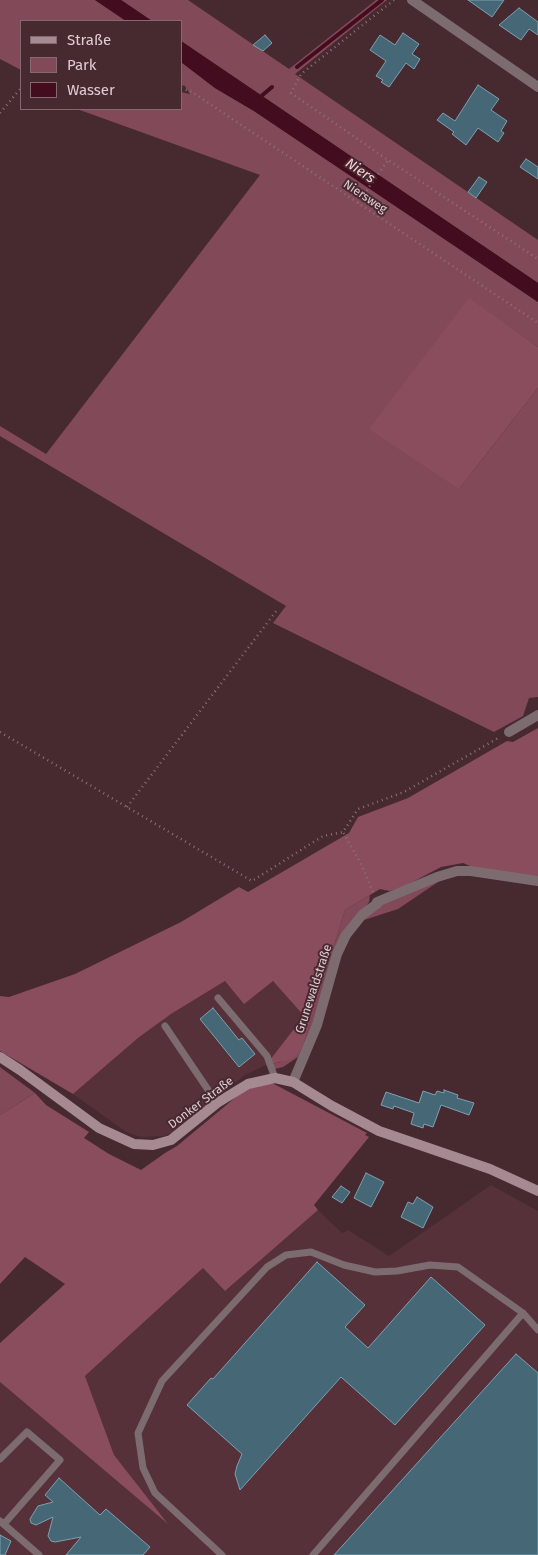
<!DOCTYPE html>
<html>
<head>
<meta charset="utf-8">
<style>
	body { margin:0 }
	#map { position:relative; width:538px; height:1555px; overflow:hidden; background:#472930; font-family:"Fira Sans",sans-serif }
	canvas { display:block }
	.legend { position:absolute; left:20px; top:20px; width:162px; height:90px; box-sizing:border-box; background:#472930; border:1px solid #846a70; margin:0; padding:6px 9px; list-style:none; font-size:15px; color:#e0ccd0 }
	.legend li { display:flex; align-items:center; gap:10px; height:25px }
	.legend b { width:25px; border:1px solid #846a70 }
</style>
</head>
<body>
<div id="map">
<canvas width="538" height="1555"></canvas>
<ul class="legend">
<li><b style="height:6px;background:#a58b91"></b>Straße</li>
<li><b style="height:14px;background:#824958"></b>Park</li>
<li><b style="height:14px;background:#430c1f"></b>Wasser</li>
</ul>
</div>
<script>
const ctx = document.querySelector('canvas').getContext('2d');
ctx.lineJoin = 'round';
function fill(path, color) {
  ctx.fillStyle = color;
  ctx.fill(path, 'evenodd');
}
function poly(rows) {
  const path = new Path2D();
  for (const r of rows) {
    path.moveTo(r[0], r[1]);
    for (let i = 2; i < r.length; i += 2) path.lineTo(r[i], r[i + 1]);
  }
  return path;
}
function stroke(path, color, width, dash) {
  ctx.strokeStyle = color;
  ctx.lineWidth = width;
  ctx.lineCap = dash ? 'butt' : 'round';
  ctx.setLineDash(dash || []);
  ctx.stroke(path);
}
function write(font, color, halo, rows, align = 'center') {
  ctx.font = font + ' "Fira Sans",sans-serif';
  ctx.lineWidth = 4;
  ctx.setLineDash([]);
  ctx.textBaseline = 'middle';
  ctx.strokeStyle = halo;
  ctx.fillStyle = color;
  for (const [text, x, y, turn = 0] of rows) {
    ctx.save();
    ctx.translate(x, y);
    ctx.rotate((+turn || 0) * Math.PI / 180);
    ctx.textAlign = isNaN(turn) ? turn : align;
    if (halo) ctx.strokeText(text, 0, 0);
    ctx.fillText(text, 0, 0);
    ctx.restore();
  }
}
fill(poly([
	[225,981,273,981,304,1016,266,1065,245,1075,174,1132,164,1136,141,1137,126,1132,73,1094,138,1038,171,1014],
	[491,1185,538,1211,538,1555,0,1555,0,1382,165,1521,114,1455,85,1376,203,1268,225,1291,318,1210,342,1233,348,1230,389,1256]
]), '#56313a');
fill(poly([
	[0,0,95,0,126,21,21,21,21,70,0,59],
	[121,0,188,0,289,69,376,0,387,0,295,74,538,240,538,283,181,41,181,21,152,21],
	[181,62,215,88,254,111,538,302,538,347,468,299,459,489,538,388,538,697,529,698,523,716,494,732,273,623,286,606,0,436,0,426,46,454,260,175,77,109,181,109,181,92,190,94,185,86,181,85],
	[444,878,398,909,361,921,379,905],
	[370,895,369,902,365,908,353,921,313,1024,298,1057,283,1067,275,1069,266,1065,281,1062,303,1046,345,910],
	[0,1067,35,1093,0,1115]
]), '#824958');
fill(poly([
	[469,298,538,347,538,388,459,489,369,429],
	[538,728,538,879,470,866,463,863,441,867,405,886,390,891,380,889,345,910,303,1046,298,1054,290,1060,266,1065,304,1016,273,981,244,1004,225,981,171,1014,138,1038,73,1094,0,1051,0,996,9,997,75,974,181,922,239,887,248,892,349,833,358,817,408,798,507,741,513,742],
	[262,1084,274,1084,367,1133,365,1135,369,1137,314,1205,318,1210,225,1291,203,1268,85,1376,114,1455,168,1524,0,1382,0,1343,65,1284,25,1257,0,1284,0,1115,35,1093,46,1105,89,1132,84,1138,109,1154,141,1170,165,1153,177,1146,242,1092,253,1087]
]), '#8a4d5d');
fill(poly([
	[95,0,121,0,152,21,126,21],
	[181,41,538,283,538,302,254,111,215,88,181,62]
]), '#430c1f');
stroke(poly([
	[297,67,382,0],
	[259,98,272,87]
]), '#430c1f', 4);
const building = poly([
	[468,0,504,0,492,17,468,0],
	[519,8,538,22,538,35,529,29,521,40,499,25,519,8],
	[403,33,419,44,412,54,420,59,414,69,406,63,389,87,381,82,383,80,376,76,386,61,370,50,380,35,395,45,403,33],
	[265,35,272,43,263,51,253,45,265,35],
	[478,85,499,99,491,110,507,121,501,131,504,133,498,142,478,128,466,145,452,134,454,132,437,120,443,113,455,121,478,85],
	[526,159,538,167,538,179,520,167,526,159],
	[479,177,487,182,476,198,468,192,479,177],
	[213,1008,239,1040,242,1038,255,1054,239,1067,200,1019,213,1008],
	[444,1090,458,1095,457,1098,474,1103,469,1115,441,1105,433,1127,424,1124,423,1128,411,1124,414,1113,394,1106,393,1109,381,1105,386,1092,419,1103,423,1091,435,1095,437,1091,444,1093,444,1090],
	[366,1173,384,1182,371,1207,354,1198,366,1173],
	[341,1186,350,1192,342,1203,332,1197,341,1186],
	[417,1197,433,1207,423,1228,401,1217,408,1202,413,1204,417,1197],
	[317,1262,365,1305,345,1327,368,1348,431,1277,485,1325,395,1425,341,1377,240,1490,235,1474,237,1466,242,1454,187,1405,211,1378,213,1379,317,1262],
	[516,1354,538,1373,538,1555,334,1555,516,1354],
	[59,1478,100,1515,106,1509,150,1547,143,1555,66,1555,81,1537,55,1542,51,1541,48,1536,53,1517,36,1525,31,1523,30,1519,38,1506,53,1502,45,1495,59,1478],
	[0,1535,11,1541,5,1555,0,1555,0,1535]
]);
fill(building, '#456776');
stroke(building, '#7da1b1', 1);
stroke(poly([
	[394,0,301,74,291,93,388,160,538,259],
	[181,88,192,92,538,323],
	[0,113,21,88],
	[358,203,388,160],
	[0,732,252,881,323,836,343,832],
	[127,807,277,610],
	[373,892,362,866,343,832,358,809,404,792,500,737]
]), '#8c7278', 2.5, [1, 4]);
stroke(poly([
	[218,998,267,1056,275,1078],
	[165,1026,217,1103],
	[0,1459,27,1432,60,1460,4,1524],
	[0,1521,39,1555],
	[222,1555,155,1493,143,1468,138,1433,162,1381,267,1267,286,1255,311,1252,344,1265,375,1272,397,1271,430,1265,458,1267,523,1313,538,1330],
	[313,1555,523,1313]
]), '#7c6c6f', 7);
stroke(poly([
	[412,0,538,87],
	[509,732,538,715],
	[293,1082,317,1025,337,954,346,935,362,915,378,903,377,902,437,877,457,871,471,871,538,881]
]), '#7c6c6f', 10);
stroke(poly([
	[0,1057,20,1070,99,1128,134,1144,153,1145,171,1140,217,1103,248,1084,275,1078,293,1082,332,1106,379,1131,490,1169,538,1191]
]), '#a58b91', 10);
write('12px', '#e0ccd0', '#472930', [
	["Niersweg",365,197,34],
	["Grunewaldstraße",314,989,-72],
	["Donker Straße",201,1103,-37]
]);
write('italic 14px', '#f9d1d9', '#472930', [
	["Niers",360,171,34]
]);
</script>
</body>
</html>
